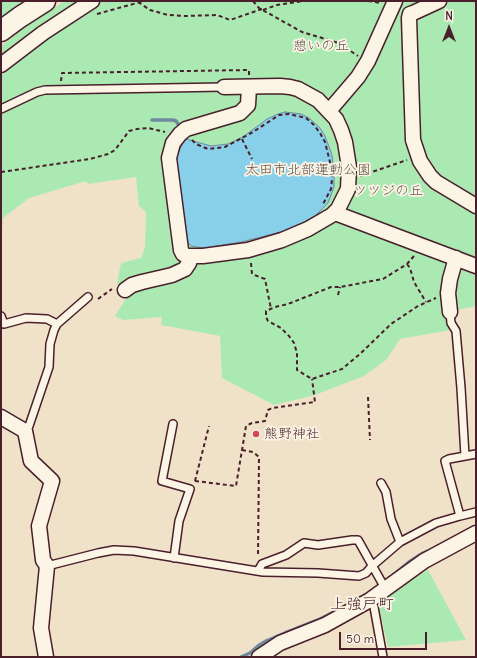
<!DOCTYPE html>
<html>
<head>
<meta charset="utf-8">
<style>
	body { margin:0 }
	#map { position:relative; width:477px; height:658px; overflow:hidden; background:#f0e2c9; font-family:Delius,sans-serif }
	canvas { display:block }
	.frame { position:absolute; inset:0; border:2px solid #4a1f2b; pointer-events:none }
	.north { position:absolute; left:429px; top:8px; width:40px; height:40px; -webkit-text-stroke:3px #fcf5e5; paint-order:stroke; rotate:0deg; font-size:11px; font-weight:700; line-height:16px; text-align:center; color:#4a1f2b }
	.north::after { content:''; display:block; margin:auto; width:14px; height:18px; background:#4a1f2b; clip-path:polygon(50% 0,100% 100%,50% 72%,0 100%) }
	.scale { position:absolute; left:339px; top:632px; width:88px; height:18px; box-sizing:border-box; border:2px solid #4a1f2b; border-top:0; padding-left:5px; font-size:12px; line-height:14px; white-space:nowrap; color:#4a1f2b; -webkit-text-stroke:3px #fcf5e5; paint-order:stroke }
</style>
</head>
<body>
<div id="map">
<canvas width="477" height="658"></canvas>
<div class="frame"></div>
<div class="north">N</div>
<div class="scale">50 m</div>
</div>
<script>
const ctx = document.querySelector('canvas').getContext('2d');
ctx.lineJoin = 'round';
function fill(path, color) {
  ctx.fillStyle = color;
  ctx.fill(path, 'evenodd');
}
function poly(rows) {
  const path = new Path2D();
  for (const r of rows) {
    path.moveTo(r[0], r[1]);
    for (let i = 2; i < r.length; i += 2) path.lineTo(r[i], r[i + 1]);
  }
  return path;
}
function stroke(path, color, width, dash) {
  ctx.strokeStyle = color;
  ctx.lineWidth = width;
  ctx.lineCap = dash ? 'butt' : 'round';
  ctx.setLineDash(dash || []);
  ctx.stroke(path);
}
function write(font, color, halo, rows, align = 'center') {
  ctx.font = font + ' Delius,"Klee One",sans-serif';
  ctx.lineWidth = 3.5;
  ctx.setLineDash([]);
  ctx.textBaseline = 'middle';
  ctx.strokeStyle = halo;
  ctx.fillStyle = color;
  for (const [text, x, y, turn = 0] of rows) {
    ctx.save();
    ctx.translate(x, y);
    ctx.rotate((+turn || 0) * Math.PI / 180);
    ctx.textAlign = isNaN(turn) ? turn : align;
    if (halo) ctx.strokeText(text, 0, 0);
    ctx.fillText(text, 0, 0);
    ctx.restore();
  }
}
fill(poly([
	[1,1,35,1,1,23],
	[65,1,476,1,476,306,447,312,450,330,400,339,386,360,364,376,315,395,274,405,222,378,220,336,161,325,162,317,123,320,115,316,128,295,117,283,121,263,141,258,145,247,146,212,139,206,136,177,88,184,86,181,29,198,3,218,2,227,1,228,1,46,23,28],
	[428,570,466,640,388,647,378,602]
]), '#aaeab2');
const water = poly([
	[285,112,301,114,309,118,320,128,325,136,332,155,334,172,334,187,328,203,313,218,281,232,241,242,204,248,191,246,185,240,177,164,177,156,183,142,186,139,211,146,228,144,243,137,267,119,278,114,285,112]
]);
fill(water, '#88d0e9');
stroke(water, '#6f899d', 1);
stroke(poly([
	[152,120,173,120,176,121,181,128],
	[387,580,409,562,423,553,433,549],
	[241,657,250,653,258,646,266,641,285,633,318,620,334,612]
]), '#6f899d', 3.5);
const lane = poly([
	[1,109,37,92,45,90,224,87],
	[450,312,451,323,456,331,461,388,465,456],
	[1,316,4,324,26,318,47,319,57,324],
	[173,424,162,481,190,489,179,521,174,558],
	[25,431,29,426,49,367,50,344,54,330,57,324,88,297],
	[381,483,386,492,391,519,400,542],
	[460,516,445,461,449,459,476,454],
	[47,566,98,553,114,550,134,551,263,572,318,573,359,576,366,573,372,566,400,542,436,523,460,516,476,512],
	[258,571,262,564,286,555,304,543,318,545,352,540,358,540,386,590],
	[370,600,374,607,383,657]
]);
const street = poly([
	[439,1,413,13,410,14,409,18,413,140,420,161,430,176,436,182,476,206],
	[1,65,43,33,92,1],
	[224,87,280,86,290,87,298,89,318,100,336,119,341,130,345,142,349,167,348,189,338,209,332,215,308,229,282,240,248,250,203,256,186,256,183,254,181,250,169,158,173,143,180,134,186,129,240,113,248,105,249,87],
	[329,111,358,77,368,61,395,1],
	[335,213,476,266],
	[125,290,132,285,142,282,172,275,185,269,189,263,191,257],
	[450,312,448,293,450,279,456,258],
	[1,417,25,431,31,461,52,481,39,526,43,560,47,566,41,628,46,657],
	[259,657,280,643,325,625,370,600,424,561,476,533]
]);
const secondary = poly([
	[1,31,20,17,45,1]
]);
stroke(lane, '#4a1f2b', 10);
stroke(street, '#4a1f2b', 17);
stroke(secondary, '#4a1f2b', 23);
stroke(poly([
	[253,1,259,8,302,32,342,44,343,46,358,56],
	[368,1,381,3],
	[138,2,150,10,168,15,186,16,217,15,230,20,262,9],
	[263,10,277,5,303,1],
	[97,14,144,1],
	[61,81,62,73,249,70,249,75],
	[242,139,252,159],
	[192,140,196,144,208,149,225,147,253,132,279,115,289,114,306,118,314,125,320,133,325,142,330,162,332,179,331,189,322,206],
	[1,172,90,159,108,154,115,150,129,131,137,129,148,128,165,132],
	[360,176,407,160],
	[414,256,407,264,383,279,340,287,331,287,288,304,275,307,266,311,266,317,268,321,281,328,289,336,294,343,297,353,297,370,312,379,342,369,360,354,391,324,418,306,436,298],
	[251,263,252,274,265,279,271,309],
	[407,264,410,268,414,282,426,302],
	[338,295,340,287],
	[98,299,112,289],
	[368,397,370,440],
	[242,450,253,452,259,457,258,556],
	[195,481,236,486,246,426,252,423,265,421,268,410,272,408,315,402,312,379],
	[195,481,209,426]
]), '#4a1f2b', 2, [4, 3]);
stroke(lane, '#fcf5e5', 7);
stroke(street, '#fcf5e5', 14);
stroke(secondary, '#fcf5e5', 20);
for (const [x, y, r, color] of [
	[256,434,4,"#d1495b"]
]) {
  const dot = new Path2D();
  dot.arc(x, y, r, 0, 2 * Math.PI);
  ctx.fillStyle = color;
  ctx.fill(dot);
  stroke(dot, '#fcf5e5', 1.5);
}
write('14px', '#62524d', '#fcf5e5', [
	["憩いの丘",321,46],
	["太田市北部運動公園",308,170],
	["ツツジの丘",388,191]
]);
write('14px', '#4a1f2b', '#fcf5e5', [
	["熊野神社",264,434]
], 'left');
write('16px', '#4a1f2b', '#fcf5e5', [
	["上強戸町",362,604]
]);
</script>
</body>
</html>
